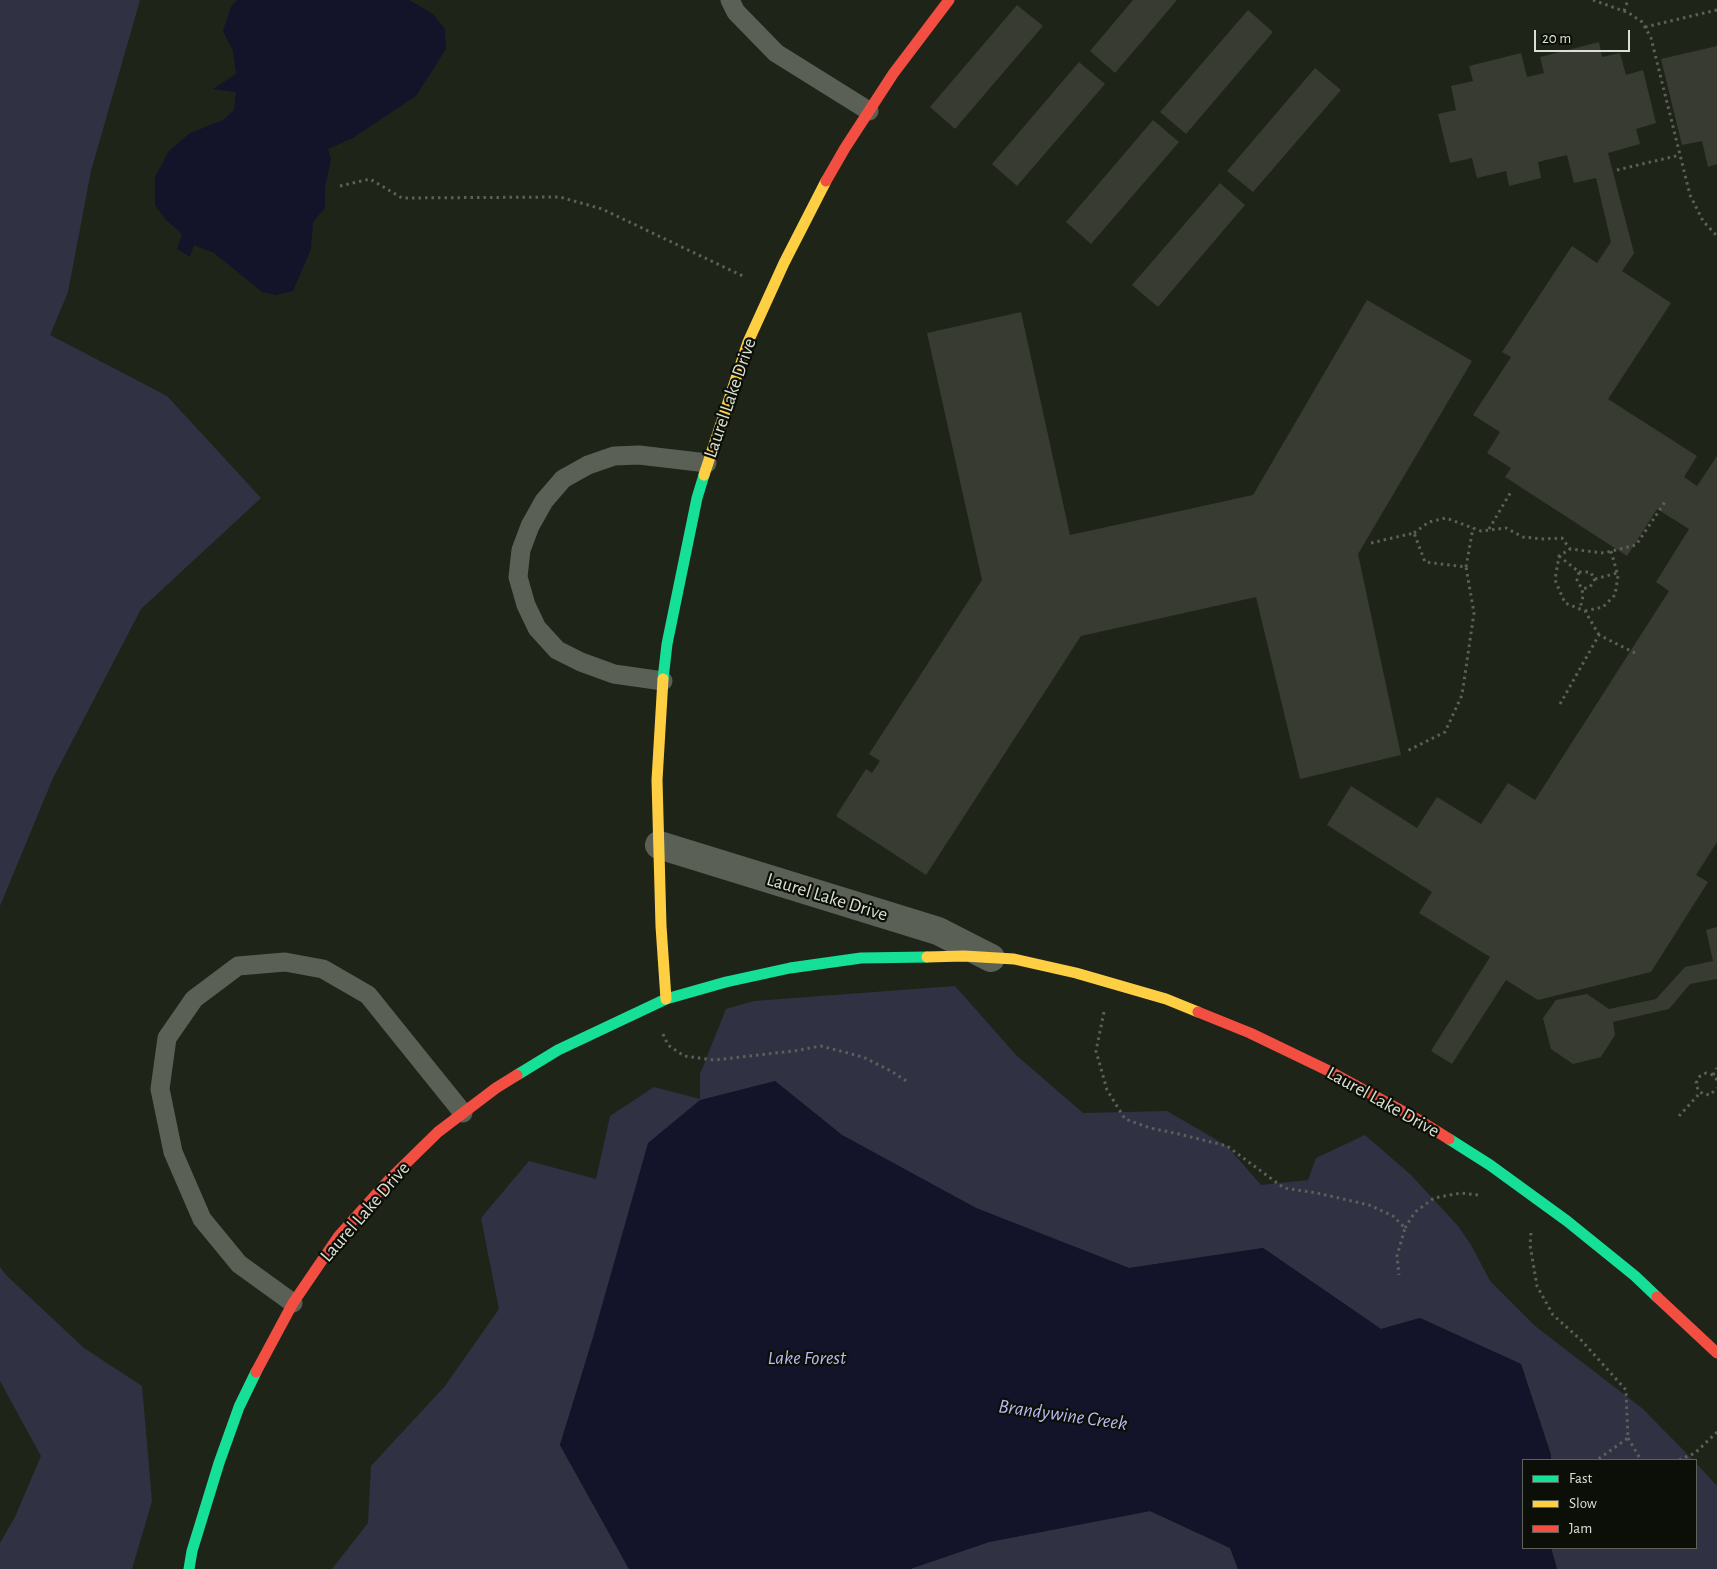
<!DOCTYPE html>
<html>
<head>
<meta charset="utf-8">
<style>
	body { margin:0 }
	#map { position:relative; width:1717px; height:1569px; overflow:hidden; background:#1f2419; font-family:"Alegreya Sans",sans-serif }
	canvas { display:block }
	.legend { position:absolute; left:1522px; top:1459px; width:175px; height:90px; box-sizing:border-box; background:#0c0f07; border:1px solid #5e6359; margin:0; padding:6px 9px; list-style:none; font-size:15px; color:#dae0d3 }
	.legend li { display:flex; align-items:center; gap:10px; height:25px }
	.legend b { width:25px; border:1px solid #5e6359 }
	.scale { position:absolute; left:1534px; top:30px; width:96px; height:22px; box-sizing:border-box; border:2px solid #dae0d3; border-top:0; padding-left:6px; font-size:15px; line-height:18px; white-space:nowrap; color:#dae0d3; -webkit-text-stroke:4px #0c0f07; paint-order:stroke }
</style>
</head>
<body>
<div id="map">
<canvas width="1717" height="1569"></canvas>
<ul class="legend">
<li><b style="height:6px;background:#16e098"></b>Fast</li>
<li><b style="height:6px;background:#ffcf43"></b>Slow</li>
<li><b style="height:6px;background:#f24e42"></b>Jam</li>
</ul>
<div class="scale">20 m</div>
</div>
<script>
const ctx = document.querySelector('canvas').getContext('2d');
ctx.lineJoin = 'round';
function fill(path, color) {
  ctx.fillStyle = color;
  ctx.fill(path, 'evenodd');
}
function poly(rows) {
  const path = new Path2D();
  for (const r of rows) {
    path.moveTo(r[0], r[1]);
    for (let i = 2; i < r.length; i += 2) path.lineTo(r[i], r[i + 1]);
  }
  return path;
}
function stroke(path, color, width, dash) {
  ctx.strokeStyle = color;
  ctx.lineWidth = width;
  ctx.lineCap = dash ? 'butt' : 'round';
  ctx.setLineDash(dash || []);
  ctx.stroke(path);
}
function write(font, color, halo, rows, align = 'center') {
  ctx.font = font + ' "Alegreya Sans",sans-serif';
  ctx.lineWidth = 4.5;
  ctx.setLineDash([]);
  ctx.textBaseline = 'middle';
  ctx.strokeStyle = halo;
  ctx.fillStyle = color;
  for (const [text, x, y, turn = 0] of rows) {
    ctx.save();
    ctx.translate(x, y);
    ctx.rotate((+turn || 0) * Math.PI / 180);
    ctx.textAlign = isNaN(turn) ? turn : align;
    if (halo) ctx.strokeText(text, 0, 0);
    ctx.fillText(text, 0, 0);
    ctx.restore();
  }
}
fill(poly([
	[0,0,140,0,91,171,68,292,50,335,167,396,261,498,141,609,53,778,0,906],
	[955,986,1016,1055,1083,1113,1167,1111,1227,1146,1261,1185,1308,1180,1316,1158,1365,1135,1411,1175,1458,1226,1471,1245,1490,1281,1535,1326,1643,1409,1693,1460,1551,1460,1551,1455,1521,1364,1420,1318,1381,1329,1263,1248,1129,1268,976,1208,842,1135,775,1081,591,1344,560,1445,629,1569,332,1569,368,1523,371,1466,445,1386,499,1309,481,1218,529,1161,596,1179,610,1116,654,1087,700,1099,700,1074,726,1009,754,1001],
	[0,1267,6,1275,84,1348,142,1386,152,1501,132,1569,0,1569,0,1543,15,1517,41,1456,0,1381],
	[1696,1463,1717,1486,1717,1569,1557,1569,1551,1548,1696,1548],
	[1150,1511,1230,1548,1238,1569,910,1569,989,1542]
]), '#303244');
fill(poly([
	[237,0,409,0,433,14,445,29,446,49,416,96,353,138,328,149,331,159,325,188,325,208,313,222,311,249,293,291,276,295,262,292,214,253,194,245,190,257,177,249,182,234,165,219,155,205,155,177,169,151,190,133,223,120,234,110,236,92,213,89,236,74,233,51,223,31,231,7],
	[775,1081,842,1135,976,1208,1129,1268,1263,1248,1381,1329,1420,1318,1521,1364,1551,1455,1551,1460,1523,1460,1523,1548,1551,1548,1557,1569,1238,1569,1230,1548,1150,1511,989,1542,910,1569,629,1569,560,1445,591,1344,648,1143,700,1100]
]), '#131429');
fill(poly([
	[1133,0,1177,0,1115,73,1090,51],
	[1017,5,1043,26,955,129,930,107],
	[1248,10,1273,32,1186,134,1160,112],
	[1599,42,1602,57,1620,53,1626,75,1643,70,1656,123,1636,129,1640,144,1608,153,1634,253,1622,271,1671,303,1608,399,1697,456,1684,477,1697,486,1717,456,1717,842,1696,875,1708,882,1651,972,1538,1000,1506,980,1452,1064,1431,1051,1490,957,1419,913,1432,892,1327,825,1351,786,1417,828,1437,797,1481,824,1508,783,1535,800,1669,591,1656,582,1689,529,1657,509,1627,556,1505,477,1511,468,1487,453,1500,432,1473,415,1511,357,1502,352,1572,246,1597,263,1611,242,1596,178,1574,183,1567,155,1538,162,1541,178,1509,186,1506,171,1477,178,1472,158,1450,163,1438,114,1456,110,1451,86,1473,81,1469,66,1521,53,1527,77,1544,73,1540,57],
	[1717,46,1717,164,1708,167,1702,141,1682,145,1661,59],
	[1079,62,1105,84,1017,186,992,164],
	[1315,68,1341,90,1253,192,1227,171],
	[1153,120,1179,142,1091,244,1066,222],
	[1220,183,1245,205,1158,307,1132,285],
	[1367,300,1472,361,1358,554,1401,755,1300,779,1256,597,1081,636,926,875,836,816,866,769,872,773,880,761,869,754,982,580,927,333,1021,312,1070,535,1253,495],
	[1717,927,1717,979,1690,984,1669,1009,1613,1022,1615,1035,1601,1057,1573,1064,1551,1049,1543,1018,1556,1000,1587,994,1609,1009,1656,999,1685,967,1713,961,1706,930]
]), '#373b32');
stroke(poly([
	[1593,0,1629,13,1642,22,1645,27,1651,38,1690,195,1703,221,1717,236],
	[1624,11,1628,0],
	[1645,27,1717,10],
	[1617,170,1680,155],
	[340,186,370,179,402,198,560,197,602,209,745,277],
	[1489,529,1512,490],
	[1414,533,1429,522,1446,518,1481,531,1506,528,1523,537,1543,539,1562,538,1570,549],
	[1371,543,1414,533,1425,562,1466,567,1474,613,1462,695,1445,732,1407,751],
	[1559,556,1579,572,1577,580,1582,589,1583,596,1580,609],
	[1466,567,1473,528],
	[1579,572,1590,572,1595,579,1590,587,1582,589],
	[1595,579,1617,573],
	[1585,611,1603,607,1615,595,1618,576,1611,551],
	[1599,635,1585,611,1565,603,1555,580,1559,556,1570,549,1604,553,1636,545,1665,502],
	[1560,704,1599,635,1637,654],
	[1104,1012,1096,1051,1107,1090,1125,1119,1150,1128,1179,1134,1227,1146,1284,1188,1317,1193,1369,1205,1393,1216,1405,1228,1397,1256,1399,1275],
	[663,1034,668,1045,684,1056,714,1060,794,1051,821,1046,863,1057,891,1071,908,1082],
	[1713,1075,1717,1068],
	[1717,1080,1713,1075,1706,1073,1700,1076,1696,1083,1698,1090,1703,1094,1710,1095,1717,1088],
	[1679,1116,1700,1093],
	[1405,1228,1415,1212,1434,1198,1461,1193,1478,1195],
	[1531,1233,1530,1245,1537,1286,1553,1315,1581,1340,1626,1390,1628,1438,1597,1460],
	[1628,1438,1641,1460],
	[1679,1460,1695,1453,1717,1432]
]), '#5c6059', 3, [2.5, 4]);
stroke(poly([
	[730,0,736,12,776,53,869,111],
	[663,681,614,674,581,662,557,650,537,628,526,605,518,577,521,550,530,526,544,501,563,479,588,465,614,456,639,455,707,463],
	[293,1303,239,1264,202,1219,173,1152,160,1089,167,1038,194,999,238,966,285,962,323,969,368,995,463,1113]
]), '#5b6057', 19);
stroke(poly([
	[659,845,938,931,991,958]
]), '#5b6057', 28);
stroke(poly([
	[663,679,667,644,697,498,704,475],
	[517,1075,558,1050,666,999,726,982,790,968,861,958,927,957],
	[1449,1139,1490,1165,1567,1221,1635,1276,1657,1297],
	[189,1569,192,1551,219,1463,239,1407,256,1372]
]), '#16e098', 11);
stroke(poly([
	[704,475,748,342,784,263,826,181],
	[663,679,657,780,661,926,666,999],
	[927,957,964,956,1014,959,1076,973,1166,999,1198,1012]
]), '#ffcf43', 11);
stroke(poly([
	[826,181,845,148,893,74,949,0],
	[1198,1012,1250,1033,1331,1072,1417,1119,1449,1139],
	[1657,1297,1717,1353],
	[256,1372,293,1303,338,1237,389,1180,438,1132,496,1088,517,1075]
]), '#f24e42', 11);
write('19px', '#dae0d3', '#0c0f07', [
	["Laurel Lake Drive",730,398,-71],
	["Laurel Lake Drive",827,897,17],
	["Laurel Lake Drive",1383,1102,29],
	["Laurel Lake Drive",365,1212,-49]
]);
write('italic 20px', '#b8bcf4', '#0c0f07', [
	["Lake Forest",807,1358],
	["Brandywine Creek",1063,1415,8]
]);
</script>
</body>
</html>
